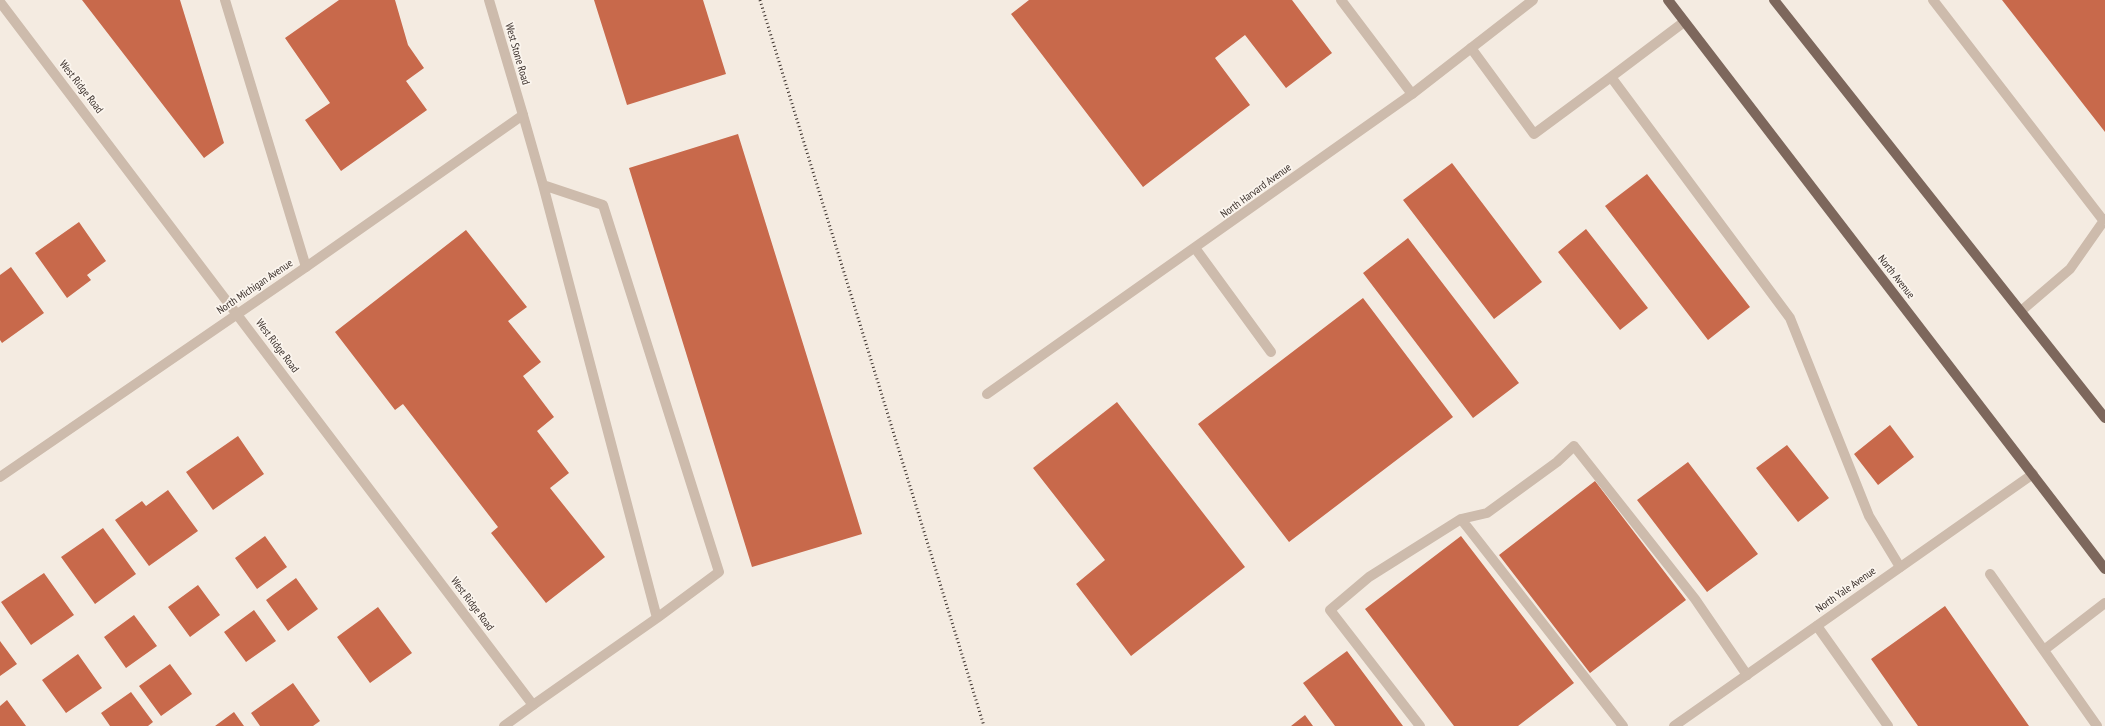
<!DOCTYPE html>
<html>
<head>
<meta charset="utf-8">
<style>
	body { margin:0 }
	canvas { display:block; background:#f4ebe1 }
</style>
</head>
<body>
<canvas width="2105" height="726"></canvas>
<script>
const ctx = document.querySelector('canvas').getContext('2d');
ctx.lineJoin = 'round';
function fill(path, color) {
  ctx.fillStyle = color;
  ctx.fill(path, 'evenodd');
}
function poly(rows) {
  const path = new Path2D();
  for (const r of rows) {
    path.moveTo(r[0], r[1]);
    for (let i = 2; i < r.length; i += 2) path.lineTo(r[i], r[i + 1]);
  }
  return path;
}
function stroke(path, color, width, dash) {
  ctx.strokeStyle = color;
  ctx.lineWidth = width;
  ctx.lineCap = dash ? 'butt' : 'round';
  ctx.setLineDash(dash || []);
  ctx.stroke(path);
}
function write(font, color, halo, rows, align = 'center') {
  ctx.font = font + ' "PT Sans Narrow",sans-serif';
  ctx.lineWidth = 3.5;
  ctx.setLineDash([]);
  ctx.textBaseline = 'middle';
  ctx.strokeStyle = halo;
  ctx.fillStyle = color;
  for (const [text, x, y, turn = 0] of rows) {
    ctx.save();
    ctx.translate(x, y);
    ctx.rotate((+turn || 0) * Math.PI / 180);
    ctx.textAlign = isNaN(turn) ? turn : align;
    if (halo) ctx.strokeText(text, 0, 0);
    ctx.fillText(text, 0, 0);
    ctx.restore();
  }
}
fill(poly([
	[82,0,180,0,224,143,204,158],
	[339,0,395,0,408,45,424,68,406,81,427,110,341,171,305,120,330,103,285,38],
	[594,0,703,0,726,74,627,105],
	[1029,0,1292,0,1332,53,1286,88,1245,35,1215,58,1250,105,1143,187,1011,14],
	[2002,0,2105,0,2105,132],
	[738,134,862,534,752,567,629,168],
	[1452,163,1542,282,1494,319,1403,200],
	[1647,174,1750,307,1708,340,1605,206],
	[79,222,106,261,87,275,91,280,67,298,35,253],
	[1586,229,1648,308,1620,330,1558,252],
	[466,230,527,307,508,321,541,362,523,376,554,417,537,431,569,473,550,488,605,557,546,603,491,533,498,527,403,404,395,410,335,332],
	[1408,238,1519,383,1473,418,1363,273],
	[11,267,44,313,2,343,0,340,0,275],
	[1363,298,1453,417,1289,542,1198,424],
	[1117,402,1245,567,1131,656,1076,584,1105,560,1033,468],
	[1890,425,1914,457,1878,485,1854,454],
	[238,436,264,474,213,510,186,472],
	[1787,445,1829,498,1798,522,1756,468],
	[1688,462,1758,554,1707,592,1637,500],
	[1595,481,1686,600,1590,673,1499,555],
	[168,490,198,531,149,566,115,520,142,501,146,506],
	[103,528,136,574,95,604,61,557],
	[265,536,287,567,257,589,235,558],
	[1461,536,1574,683,1518,726,1454,726,1365,609],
	[44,573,74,615,31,645,1,602],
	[296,578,318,609,288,631,266,600],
	[198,585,220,615,190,637,168,607],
	[1945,606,2029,726,1918,726,1871,659],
	[378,607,412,653,370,683,337,637],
	[254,610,276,641,246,662,224,632],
	[134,615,157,646,126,668,104,637],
	[0,641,17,664,0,676],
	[1347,651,1403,726,1335,726,1303,683],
	[78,654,102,688,66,713,42,680],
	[170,664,192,694,161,716,139,686],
	[293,683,320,721,313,726,260,726,251,713],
	[131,692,153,722,148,726,110,726,101,713],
	[7,700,26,726,0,726,0,706],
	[234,712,244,726,215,726],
	[1305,715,1313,726,1291,726]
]), '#c8694b');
stroke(poly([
	[225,0,306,267],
	[1341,0,1412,94],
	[1933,0,2103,220],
	[1684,22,1611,77,1790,318,1869,516,1900,567],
	[1471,48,1534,134,1611,77],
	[523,115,543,185,657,618,533,705],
	[543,185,603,205,719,572,657,618],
	[1195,248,1271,352],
	[2021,311,2070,269,2105,219],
	[1461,519,1623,726],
	[1990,574,2097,726],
	[1817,626,1888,726],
	[2044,650,2105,603],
	[1420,726,1330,610,1369,577,1461,519,1487,513,1557,462,1574,446,1695,599,1747,675]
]), '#cdbbac', 10);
stroke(poly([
	[0,2,533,705,504,726],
	[987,394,1412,94,1533,0],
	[0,477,306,267,523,115,489,0],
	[1674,726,2033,474]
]), '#cdbbac', 10);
stroke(poly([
	[1668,0,2105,569],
	[1774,0,2105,418]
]), '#7d675c', 10);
stroke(poly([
	[760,0,984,726]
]), '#3b302b', 3, [1, 3]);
write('11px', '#3b302b', '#fbf5ee', [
	["West Stone Road",517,54,74],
	["West Ridge Road",81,87,52],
	["North Harvard Avenue",1256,191,-36],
	["North Avenue",1896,277,52],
	["North Michigan Avenue",255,287,-34],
	["West Ridge Road",277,346,53],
	["North Yale Avenue",1846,590,-35],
	["West Ridge Road",472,604,53]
]);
</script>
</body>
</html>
